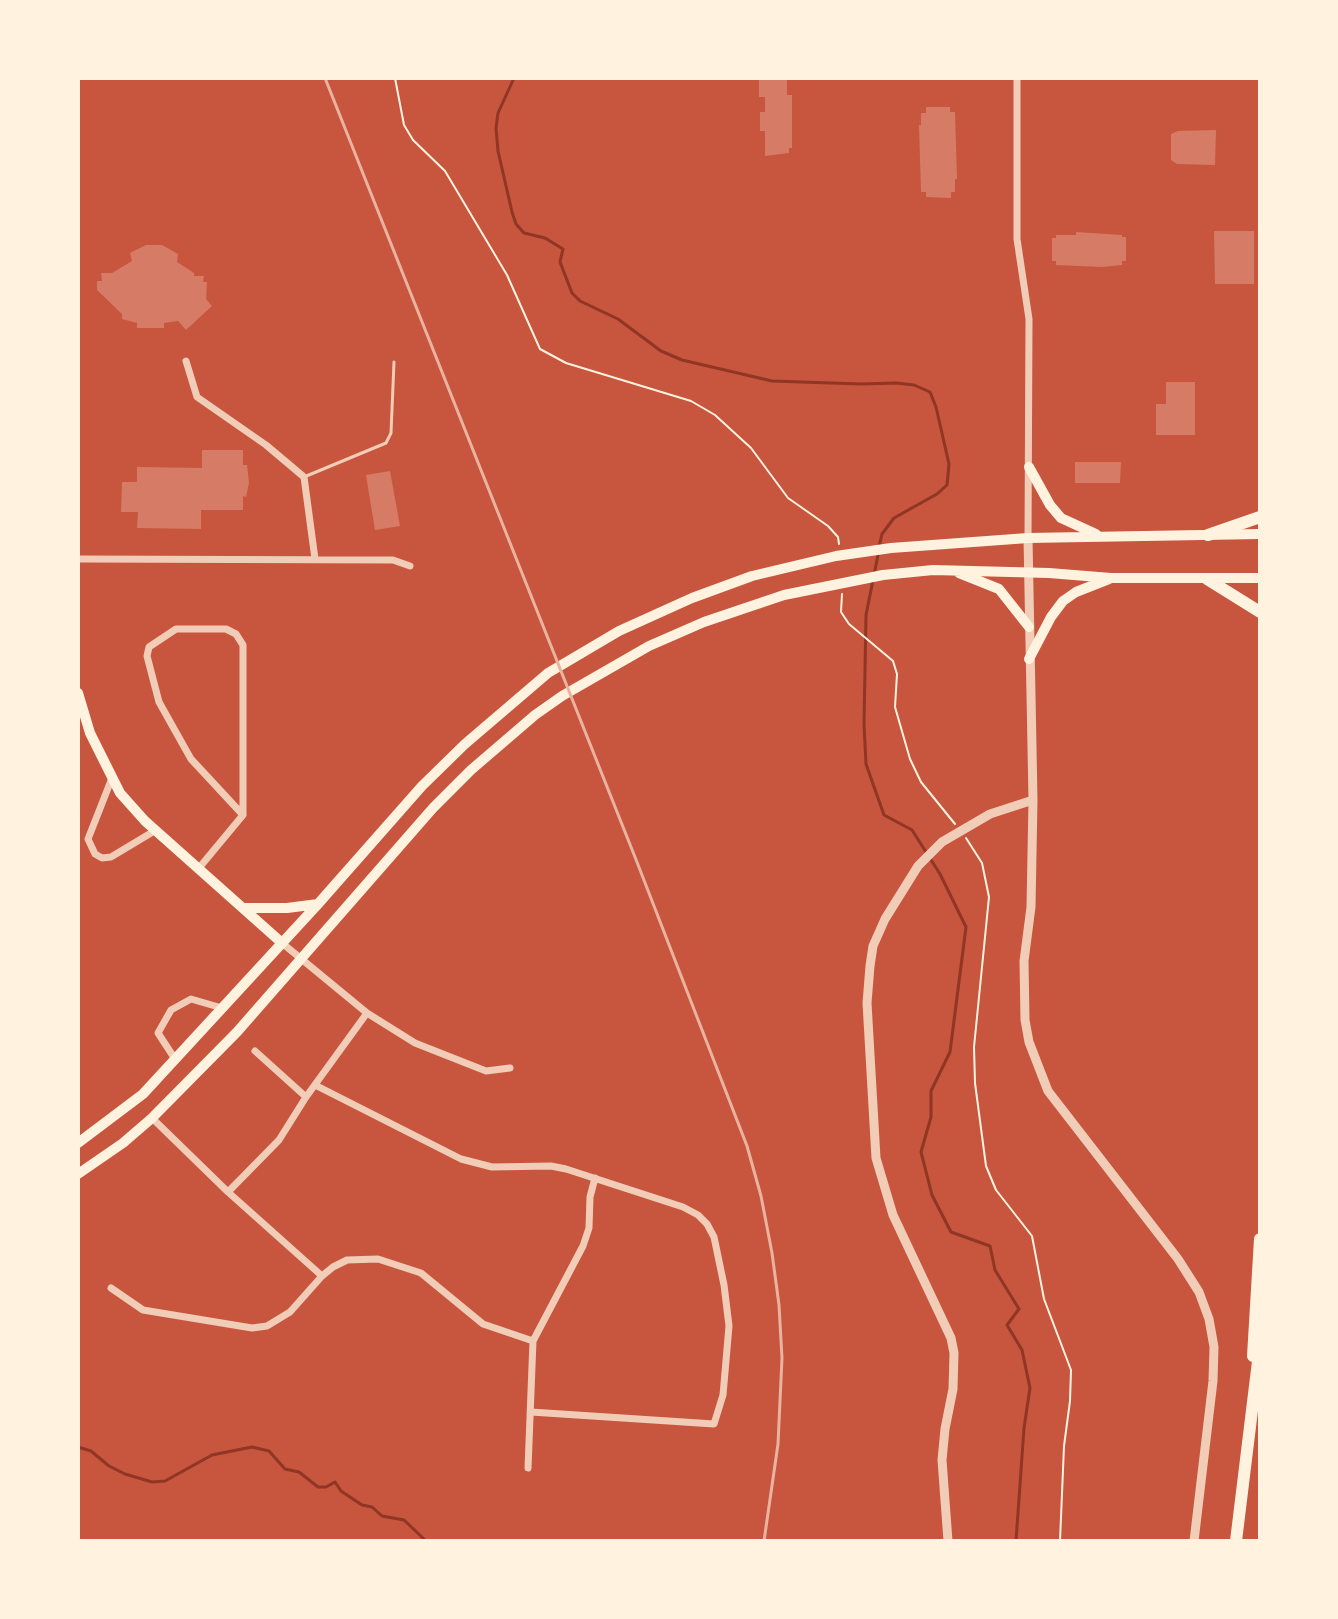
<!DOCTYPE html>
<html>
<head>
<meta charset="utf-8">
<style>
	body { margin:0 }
	#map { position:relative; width:1338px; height:1619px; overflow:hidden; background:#c8553d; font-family:"Roboto Condensed",sans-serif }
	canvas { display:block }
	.frame { position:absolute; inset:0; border:80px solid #fff3e0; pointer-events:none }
</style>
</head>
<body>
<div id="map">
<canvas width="1338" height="1619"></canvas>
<div class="frame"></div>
</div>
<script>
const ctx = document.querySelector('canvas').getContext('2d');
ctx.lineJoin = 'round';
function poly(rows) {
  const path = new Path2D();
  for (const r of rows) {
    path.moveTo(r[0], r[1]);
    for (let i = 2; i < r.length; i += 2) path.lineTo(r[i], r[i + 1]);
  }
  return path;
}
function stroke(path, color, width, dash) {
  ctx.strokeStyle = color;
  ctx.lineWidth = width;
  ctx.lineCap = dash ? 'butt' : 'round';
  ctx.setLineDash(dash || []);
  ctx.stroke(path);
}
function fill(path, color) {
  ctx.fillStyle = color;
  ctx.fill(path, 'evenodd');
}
stroke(poly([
	[514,78,498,113,496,128,498,151,512,212,516,224,524,233,545,238,563,249,560,262,572,293,580,301,618,319,661,351,682,360,772,381,861,384,896,383,914,385,930,392,936,407,949,464,947,485,937,494,894,518,882,534,879,547],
	[878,555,866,615,864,724,866,764,884,815,912,830,940,874,966,927,950,1052,931,1091,931,1117,921,1152,932,1195,951,1232,990,1246,995,1270,1019,1309,1007,1325,1022,1350,1030,1388,1024,1428,1016,1541],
	[78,1447,91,1451,109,1466,125,1474,152,1482,165,1481,212,1455,252,1447,269,1451,285,1469,299,1472,318,1487,326,1487,335,1482,341,1491,362,1505,372,1507,382,1516,404,1520,426,1541]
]), '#8f3625', 3);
fill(poly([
	[759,78,787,78,787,95,792,95,792,148,789,148,789,153,765,156,765,131,760,131,760,112,765,112,765,97,759,97],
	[926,107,950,107,950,112,955,112,957,179,955,179,955,192,951,192,951,198,926,197,926,192,921,192,919,125,921,125,921,113,926,113],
	[1216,130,1215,165,1177,164,1171,160,1171,134,1178,131],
	[1214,231,1254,231,1254,284,1215,284],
	[1076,232,1122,235,1122,237,1126,237,1126,261,1122,261,1122,265,1102,267,1056,265,1056,261,1052,261,1052,238,1056,238,1056,235,1076,235],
	[146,245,162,245,178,254,177,262,194,273,194,276,204,276,203,282,207,282,206,299,212,306,186,330,178,321,164,323,164,328,137,328,137,323,122,319,122,314,97,290,97,281,102,281,101,273,112,273,132,261,130,253],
	[1166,382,1195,382,1195,435,1156,435,1156,404,1166,404],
	[202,450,243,450,243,465,247,465,249,483,246,497,243,496,243,510,201,510,201,529,137,528,138,512,121,512,122,482,137,482,137,467,202,468],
	[1075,462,1121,462,1120,483,1075,483],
	[390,471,400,526,375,530,366,475]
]), '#d67c66');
stroke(poly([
	[395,78,404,125,413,140,445,171,507,275,540,349,566,363,691,401,715,415,751,448,788,498,828,526,838,537,839,544],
	[842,594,841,612,849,624,893,661,897,674,895,707,910,759,921,782,955,824],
	[966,838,982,863,989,897,974,1047,975,1083,986,1166,996,1190,1032,1236,1044,1299,1071,1370,1070,1401,1064,1446,1060,1541]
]), '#fff3e0', 2);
stroke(poly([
	[304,477,386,443,391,433,394,362]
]), '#f1ccb7', 3);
stroke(poly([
	[1017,78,1017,239,1029,319,1028,538],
	[186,361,197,397,266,445,304,477,315,559],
	[78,559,393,560,410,566],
	[112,778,88,839,95,854,102,858,111,857,156,830],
	[199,868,243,815,243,645,236,634,226,629,176,629,149,647,147,656,159,702,191,759,243,815],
	[282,943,367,1013,415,1043,486,1071,510,1068],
	[255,1051,306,1097],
	[175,1059,158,1033,171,1010,191,999,222,1008],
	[315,1085,461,1159,492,1167,551,1166,566,1169,683,1207,698,1215,707,1224,714,1237,724,1285,729,1326,723,1395,714,1424,531,1412],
	[152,1118,228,1192,322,1276],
	[228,1192,279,1140,306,1097,367,1013],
	[111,1288,143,1310,252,1328,267,1326,290,1312,322,1276,333,1267,347,1260,378,1259,421,1273,483,1324,533,1341],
	[528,1468,533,1341,583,1246,589,1228,590,1197,595,1178]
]), '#f1ccb7', 7);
stroke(poly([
	[1028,538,1033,800,1031,907,1024,961,1025,1020,1029,1042,1048,1091,1178,1259,1199,1292,1209,1319,1214,1347,1213,1381,1194,1541],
	[948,1541,942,1460,945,1429,953,1389,954,1353,951,1338,893,1215,876,1158,867,1003,870,966,873,946,885,919,918,866,942,842,990,814,1033,800]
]), '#f1ccb7', 9);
stroke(poly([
	[1029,467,1050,505,1061,518,1096,534],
	[959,573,999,589,1029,627],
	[1029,659,1051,617,1063,601,1076,592,1109,579],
	[78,693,90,733,120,793,145,821,282,943],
	[244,908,287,908,318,904],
	[78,1143,143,1094,318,904,422,786,465,744,548,673,619,631,692,598,752,576,836,556,891,548,1028,538,1260,534],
	[78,1174,123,1143,152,1118,237,1032,433,808,471,770,535,715,562,696,649,646,704,622,784,595,883,575,933,570,1049,573,1111,578,1260,578]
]), '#fff3e0', 10);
stroke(poly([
	[1208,535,1260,517],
	[1207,579,1260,612],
	[1253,1356,1260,1239],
	[1236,1541,1260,1345]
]), '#fff3e0', 12);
stroke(poly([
	[325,78,635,857,747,1146,761,1196,772,1253,779,1305,782,1358,778,1444,764,1541]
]), '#e9b49f', 3);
</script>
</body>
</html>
